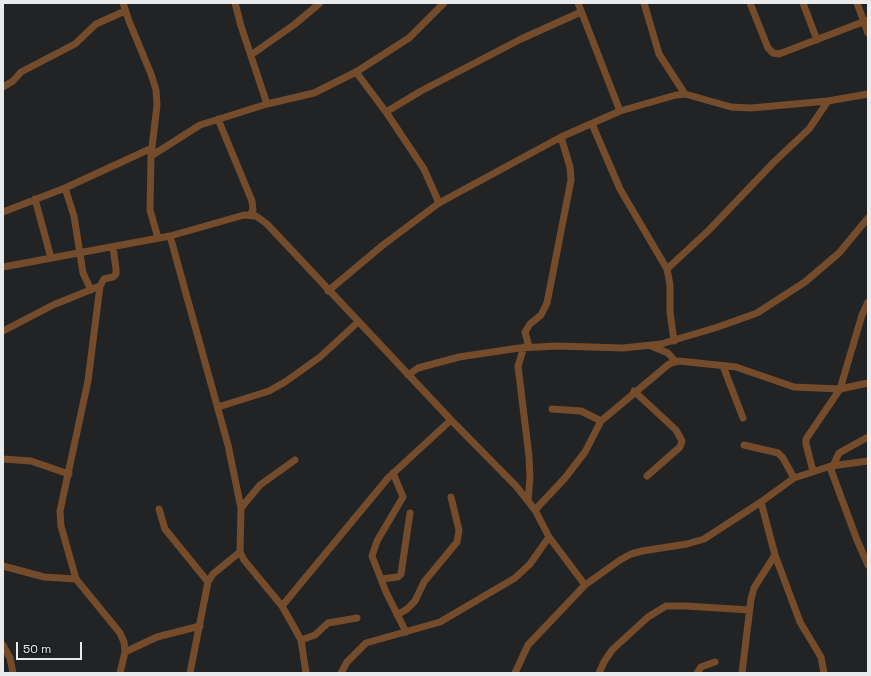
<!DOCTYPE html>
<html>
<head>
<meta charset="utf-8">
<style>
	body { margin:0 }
	#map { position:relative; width:871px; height:676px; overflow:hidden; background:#212325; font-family:"Space Grotesk",sans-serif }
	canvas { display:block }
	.frame { position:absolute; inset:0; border:4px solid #e8eaeb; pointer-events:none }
	.scale { position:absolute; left:16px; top:642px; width:66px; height:18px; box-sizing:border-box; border:2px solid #e8eaeb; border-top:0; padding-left:5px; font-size:12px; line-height:14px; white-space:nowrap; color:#e8eaeb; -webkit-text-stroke:3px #181a1c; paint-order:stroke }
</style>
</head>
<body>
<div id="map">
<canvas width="871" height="676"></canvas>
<div class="frame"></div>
<div class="scale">50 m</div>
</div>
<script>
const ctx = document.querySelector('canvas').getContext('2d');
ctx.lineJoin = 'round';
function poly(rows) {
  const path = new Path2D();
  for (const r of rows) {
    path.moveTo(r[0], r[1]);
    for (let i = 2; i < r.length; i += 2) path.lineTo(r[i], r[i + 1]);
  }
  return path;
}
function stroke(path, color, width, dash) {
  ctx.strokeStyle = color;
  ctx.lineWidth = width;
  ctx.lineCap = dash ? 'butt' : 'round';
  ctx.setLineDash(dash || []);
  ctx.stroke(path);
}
stroke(poly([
	[123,3,129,21,151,74,156,90,157,105,151,156,150,210,158,238],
	[235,3,241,26,267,104],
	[578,3,620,111],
	[644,3,659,54,685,94],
	[750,3,768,48,773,53,779,54,868,20],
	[803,3,817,40],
	[857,3,868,33],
	[251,55,295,24,320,3],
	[356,72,386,112,424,169,439,203],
	[3,87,13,81,21,72,75,44,96,24,125,11],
	[386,112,421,91,521,39,581,12],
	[218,119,252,201,253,210,250,215],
	[592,124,620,189,667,269,670,285,670,312,674,341],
	[151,156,200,125,267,104,314,93,356,72,409,38,444,3],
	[65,188,74,216,83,273,91,290],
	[35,199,51,258],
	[3,212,65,188,152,148],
	[170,236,228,445,241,508,240,552,244,560,282,606,295,629,301,640,306,673],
	[3,267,170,236,244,215,256,216,267,224,451,420,516,486,535,510,549,537,585,585],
	[667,269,709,230,774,162,809,129,828,101],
	[100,286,88,381,60,511,61,526,76,579,120,633,124,642,125,652,120,673],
	[328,291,383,245,439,203,561,137,620,111,676,95,685,94,731,107,751,108,828,101,868,94],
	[3,331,53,305,100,286,104,279,113,277,116,274,116,269,113,247],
	[651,346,668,353,675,361],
	[524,347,518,366,529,456,530,478,528,501],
	[529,347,525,332,530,324,541,315,547,303,571,180,570,167,561,137],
	[723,366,743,418],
	[408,375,418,368,459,357,519,348,557,346,623,348,661,344,718,327,757,313,805,282,839,253,868,218],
	[634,391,676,430,682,441,680,447,647,476],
	[218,407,269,391,285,382,320,357,358,322],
	[552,409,581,411,601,421],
	[868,437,839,453,831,470,857,540,868,565],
	[744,445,778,453,783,458,794,478],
	[3,459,31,461,69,474],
	[813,471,806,444,806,439,840,389,862,315,868,302],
	[393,473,403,497,377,541,372,556,386,592,406,632],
	[761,502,775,555,800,622,821,657,824,673],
	[241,508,260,485,295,460],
	[159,509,165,529,208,582],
	[535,510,565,478,585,452,601,421,669,364,679,361,736,367,794,387,840,389,868,383],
	[3,566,44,577,76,579],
	[381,579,398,577,401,574,410,513],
	[282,606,388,478,451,420],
	[397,615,407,609,415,601,424,582,457,542,459,530,451,497],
	[301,640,315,635,328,623,357,618],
	[3,645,10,658,13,673],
	[125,652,157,637,200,626],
	[190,673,208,582,213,574,240,552],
	[341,673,347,662,366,643,440,622,515,578,530,564,549,537],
	[515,673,528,645,585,585,620,560,631,554,642,551,687,544,704,539,761,502,794,478,831,466,868,461],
	[599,673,604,662,612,650,648,617,666,606,686,606,749,610],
	[697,673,701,667,715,662],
	[742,673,751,599,754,588,775,555]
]), '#744b2b', 7);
</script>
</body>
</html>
